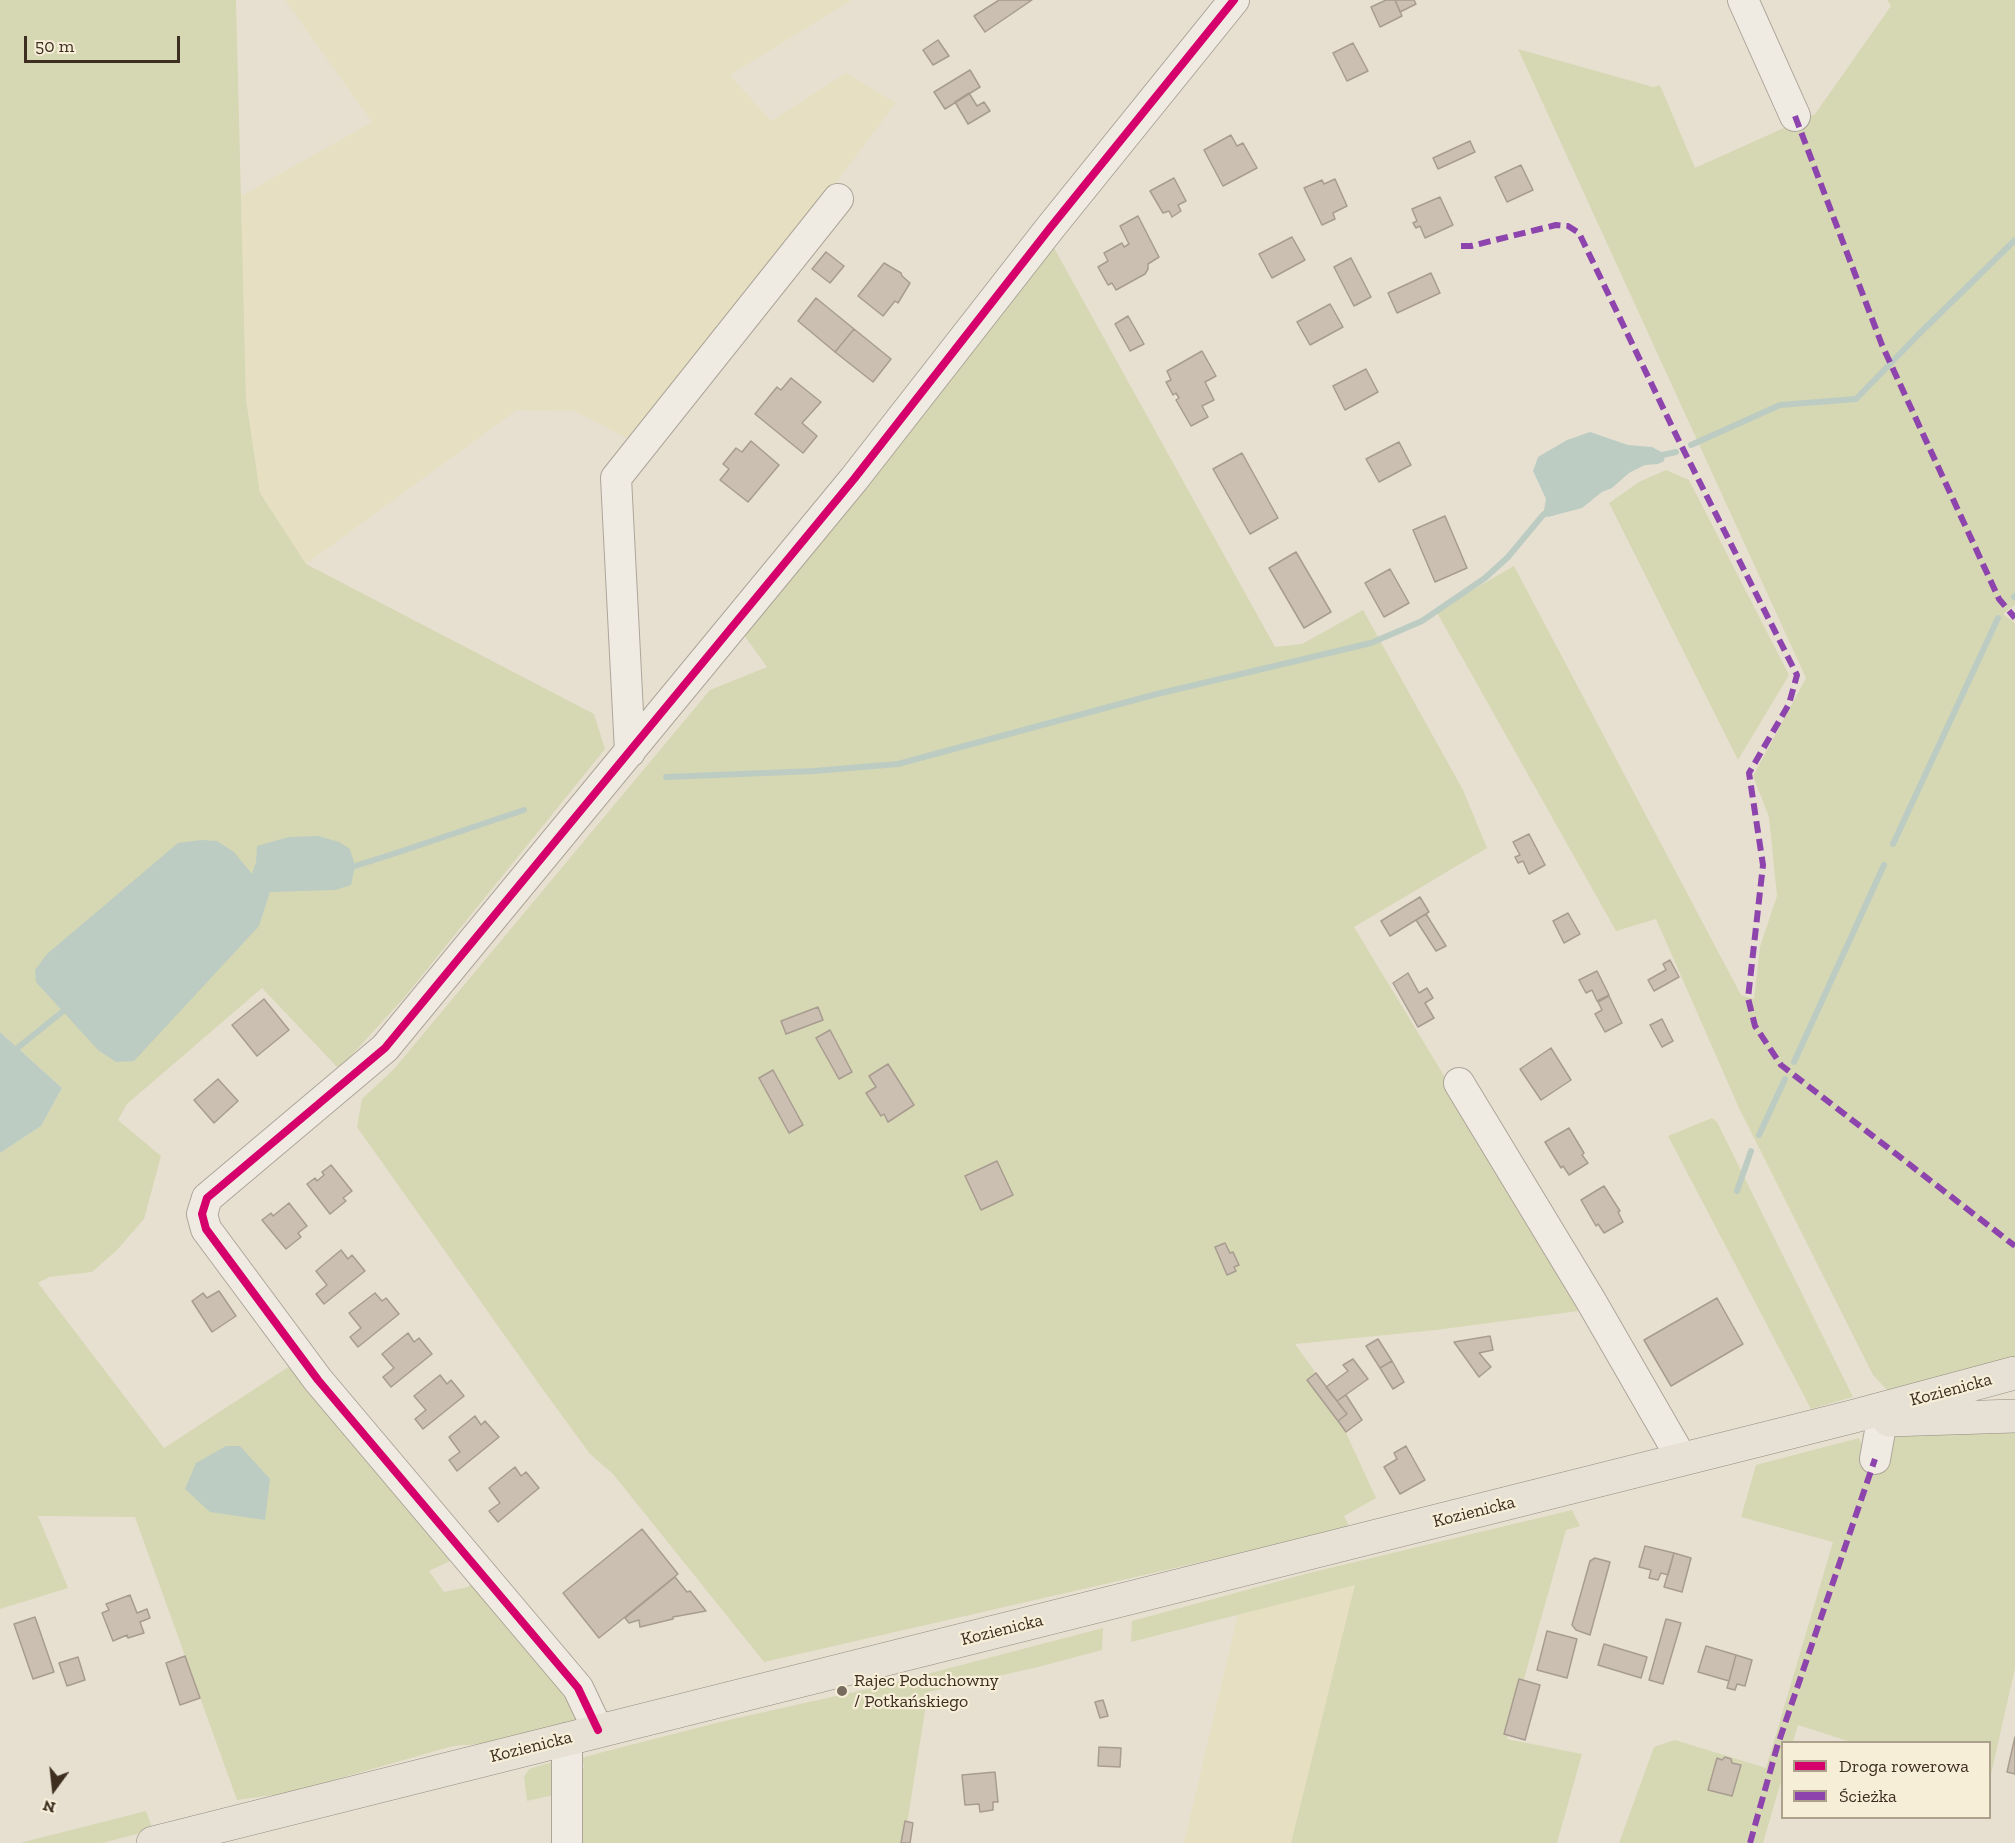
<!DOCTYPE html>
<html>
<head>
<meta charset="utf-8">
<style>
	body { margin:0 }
	#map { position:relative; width:2015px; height:1843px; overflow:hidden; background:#e7e0d1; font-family:"Zilla Slab",serif }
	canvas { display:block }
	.legend { position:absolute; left:1781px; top:1741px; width:210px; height:78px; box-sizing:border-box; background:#f7eed8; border:2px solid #ada18e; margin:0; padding:8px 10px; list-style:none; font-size:18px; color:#3d2e20 }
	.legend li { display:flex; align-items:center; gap:12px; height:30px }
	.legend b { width:30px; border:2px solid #ada18e }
	.north { position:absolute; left:24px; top:1759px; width:60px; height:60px; -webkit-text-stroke:4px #f7eed8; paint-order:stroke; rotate:195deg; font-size:16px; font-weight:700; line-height:24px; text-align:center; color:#3d2e20 }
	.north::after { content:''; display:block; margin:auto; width:21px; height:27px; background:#3d2e20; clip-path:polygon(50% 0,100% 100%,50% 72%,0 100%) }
	.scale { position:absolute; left:24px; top:36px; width:156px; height:27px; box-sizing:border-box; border:3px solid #3d2e20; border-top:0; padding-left:8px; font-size:18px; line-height:21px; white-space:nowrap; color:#3d2e20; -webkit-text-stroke:4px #f7eed8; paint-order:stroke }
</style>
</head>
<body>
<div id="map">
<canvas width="2015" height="1843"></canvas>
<ul class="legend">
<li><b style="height:8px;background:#d6006c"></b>Droga rowerowa</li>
<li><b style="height:8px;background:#8e44ad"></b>Ścieżka</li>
</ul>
<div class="north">N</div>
<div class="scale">50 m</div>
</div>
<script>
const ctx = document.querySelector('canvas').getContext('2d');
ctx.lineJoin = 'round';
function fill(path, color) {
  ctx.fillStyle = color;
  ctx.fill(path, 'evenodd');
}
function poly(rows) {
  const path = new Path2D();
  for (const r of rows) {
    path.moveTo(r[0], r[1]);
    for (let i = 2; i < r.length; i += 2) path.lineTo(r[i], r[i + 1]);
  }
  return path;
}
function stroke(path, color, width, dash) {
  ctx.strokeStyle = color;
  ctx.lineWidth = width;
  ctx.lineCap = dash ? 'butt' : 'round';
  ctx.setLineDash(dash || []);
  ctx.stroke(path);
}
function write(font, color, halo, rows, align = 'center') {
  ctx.font = font + ' "Zilla Slab",serif';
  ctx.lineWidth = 4.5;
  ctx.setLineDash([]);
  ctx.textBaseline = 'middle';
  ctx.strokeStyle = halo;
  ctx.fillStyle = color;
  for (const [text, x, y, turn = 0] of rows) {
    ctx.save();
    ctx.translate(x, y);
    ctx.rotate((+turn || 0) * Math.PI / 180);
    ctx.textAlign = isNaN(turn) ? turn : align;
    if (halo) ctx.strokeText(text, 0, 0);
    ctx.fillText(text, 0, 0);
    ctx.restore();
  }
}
fill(poly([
	[285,0,852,0,730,75,771,121,846,73,896,103,639,444,574,411,517,410,306,564,260,493,246,399,241,196,372,122],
	[1356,1585,1291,1843,1184,1843,1238,1614]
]), '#e6dfc2');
fill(poly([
	[0,0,236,0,246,399,260,493,306,564,594,714,605,749,403,999,339,1069,262,988,127,1104,118,1120,161,1156,144,1219,117,1250,92,1272,49,1277,38,1283,164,1448,293,1364,454,1559,429,1571,444,1592,468,1587,473,1581,579,1709,576,1724,495,1743,453,1746,288,1793,237,1800,135,1517,38,1516,68,1588,0,1609,0,1153,41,1126,62,1088,0,1032],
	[1887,0,2015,0,2015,605,2003,614,2015,623,2015,1363,1892,1395,1873,1375,1739,1108,1656,919,1616,931,1436,611,1514,566,1741,995,1754,999,1760,947,1777,896,1769,817,1753,776,1806,678,1518,49,1653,87,1660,85,1695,168,1815,114,1891,6],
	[1053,246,1275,647,1302,644,1363,610,1463,790,1487,848,1354,927,1586,1310,1436,1330,1295,1344,1323,1383,1376,1498,1344,1516,1350,1528,764,1662,613,1474,590,1454,544,1391,357,1127,362,1099,394,1069,710,690,767,667,744,635,991,329],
	[1666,470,1689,480,1789,675,1738,760,1609,503,1639,482],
	[1712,1118,1717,1122,1853,1397,1811,1409,1668,1136],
	[2015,1430,2015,1668,1990,1779,1990,1742,1851,1742,1798,1725,1793,1742,1782,1742,1782,1778,1763,1843,1619,1843,1654,1747,1675,1740,1766,1768,1833,1542,1741,1517,1756,1465,1859,1438,1866,1455,1893,1433],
	[1572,1510,1580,1526,1566,1530,1507,1739,1582,1754,1557,1843,1291,1843,1355,1585,1131,1642,1132,1621,1309,1573],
	[1103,1628,1102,1650,1038,1667,928,1692,904,1843,559,1843,563,1793,527,1801,524,1777,529,1769,559,1760,569,1773,584,1768,582,1758,603,1752,724,1721,881,1686],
	[146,1811,153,1830,102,1843,20,1843]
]), '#d6d7b3');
fill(poly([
	[1590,432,1628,445,1652,447,1665,454,1664,461,1658,464,1645,465,1629,473,1612,488,1602,492,1582,508,1548,517,1543,515,1546,499,1533,471,1538,457,1567,440],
	[318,836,339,842,350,849,355,866,351,885,335,890,270,892,259,926,134,1061,116,1062,98,1050,36,982,35,970,47,954,178,843,201,840,217,841,234,852,252,874,256,862,257,846,289,837],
	[0,1032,62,1088,41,1126,0,1153],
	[226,1446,240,1446,270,1479,265,1520,210,1512,185,1489,196,1463]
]), '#bcccc2');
stroke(poly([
	[1691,445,1780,405,1856,399,1919,334,2015,240],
	[1658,456,1676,452],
	[2014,597,2015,596],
	[666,777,814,771,898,764,1153,695,1371,643,1422,621,1485,578,1508,557,1543,515,1550,510],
	[1893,844,1998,618],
	[347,866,355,866,396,853,524,810],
	[0,1062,67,1008],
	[1794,1062,1884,865],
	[1759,1135,1785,1079],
	[1737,1191,1751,1151]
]), '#bcccc2', 6);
const building = poly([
	[999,0,1032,0,985,32,974,16,999,0],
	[1386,0,1395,0,1402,16,1380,27,1371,7,1386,0],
	[1395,0,1414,0,1416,4,1400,12,1395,0],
	[938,40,949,56,933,65,923,50,938,40],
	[1353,43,1368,71,1347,81,1333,53,1353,43],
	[970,70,980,87,945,109,934,92,970,70],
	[969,93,977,106,984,102,990,111,968,124,955,102,969,93],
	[1231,135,1237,146,1243,143,1257,168,1223,186,1204,150,1231,135],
	[1470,141,1475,152,1438,169,1433,158,1470,141],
	[1521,165,1533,190,1507,202,1495,177,1521,165],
	[1174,178,1186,201,1178,205,1181,211,1172,217,1169,211,1163,213,1150,191,1174,178],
	[1335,179,1347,206,1333,213,1335,219,1322,225,1304,188,1322,180,1324,184,1335,179],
	[1440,197,1453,225,1425,238,1420,226,1416,228,1413,223,1417,221,1412,209,1440,197],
	[1138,216,1159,257,1148,264,1148,269,1145,274,1116,290,1112,283,1108,285,1098,267,1108,261,1104,253,1122,243,1124,247,1129,244,1120,226,1138,216],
	[1292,237,1305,260,1272,278,1259,254,1292,237],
	[826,252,844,266,830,283,812,269,826,252],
	[1351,258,1371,297,1354,306,1334,267,1351,258],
	[884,263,901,273,902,276,910,283,898,303,895,301,883,316,858,296,884,263],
	[1431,273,1440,293,1397,313,1388,293,1431,273],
	[816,298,854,329,835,352,798,321,816,298],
	[1330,304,1343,327,1310,345,1297,322,1330,304],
	[1128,316,1144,344,1130,351,1115,324,1128,316],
	[854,329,891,359,873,382,835,352,854,329],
	[1202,351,1216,376,1205,382,1214,400,1202,406,1208,417,1191,426,1176,400,1179,398,1176,393,1173,395,1166,382,1171,380,1167,371,1202,351],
	[1366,369,1378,392,1345,410,1333,386,1366,369],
	[791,378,821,402,802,423,817,436,803,453,755,414,777,387,781,390,791,378],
	[751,441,779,465,748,502,720,480,729,469,723,464,736,448,742,452,751,441],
	[1399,442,1411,465,1379,482,1366,459,1399,442],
	[1242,453,1278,518,1250,534,1213,469,1242,453],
	[1445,516,1467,568,1435,582,1413,530,1445,516],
	[1296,552,1331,612,1304,628,1269,568,1296,552],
	[1390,569,1409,603,1384,617,1365,583,1390,569],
	[1529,834,1545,865,1529,874,1523,861,1518,863,1515,857,1520,855,1513,842,1529,834],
	[1420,897,1429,912,1390,936,1381,921,1420,897],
	[1568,913,1580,934,1564,943,1553,921,1568,913],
	[1426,914,1446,946,1436,951,1416,920,1426,914],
	[1670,960,1679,977,1654,991,1648,980,1666,970,1663,964,1670,960],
	[1597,971,1609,995,1597,1001,1592,990,1586,993,1579,980,1597,971],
	[1408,973,1419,993,1427,988,1433,998,1425,1003,1434,1018,1418,1027,1393,983,1408,973],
	[1609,996,1622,1023,1605,1032,1595,1014,1602,1010,1598,1002,1609,996],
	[264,999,289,1030,257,1056,232,1025,264,999],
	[818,1007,823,1020,786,1034,781,1021,818,1007],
	[1662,1019,1673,1041,1662,1047,1650,1025,1662,1019],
	[830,1030,852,1072,839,1079,816,1038,830,1030],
	[1551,1048,1571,1080,1541,1100,1520,1069,1551,1048],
	[888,1064,914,1105,888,1122,884,1114,881,1116,866,1093,876,1087,869,1076,888,1064],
	[773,1070,803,1125,789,1133,759,1078,773,1070],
	[218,1079,238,1101,214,1123,194,1100,218,1079],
	[1569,1128,1584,1153,1582,1155,1588,1163,1569,1175,1563,1166,1561,1168,1545,1142,1569,1128],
	[997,1161,1013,1195,981,1210,965,1176,997,1161],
	[331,1165,352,1191,343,1198,346,1201,330,1214,307,1184,315,1178,317,1181,324,1175,322,1172,331,1165],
	[1604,1186,1620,1211,1618,1212,1623,1222,1604,1233,1598,1224,1596,1226,1581,1200,1604,1186],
	[289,1203,307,1226,298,1233,301,1237,286,1249,262,1220,271,1213,273,1216,289,1203],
	[1225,1243,1230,1253,1233,1252,1239,1265,1234,1267,1236,1271,1227,1275,1215,1247,1225,1243],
	[341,1250,348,1259,352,1255,365,1271,324,1304,316,1294,327,1285,316,1271,341,1250],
	[219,1291,236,1316,212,1332,192,1301,203,1293,207,1298,219,1291],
	[375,1293,382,1301,386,1298,399,1314,358,1347,350,1337,361,1328,349,1313,375,1293],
	[1717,1298,1743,1344,1671,1386,1644,1340,1717,1298],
	[408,1333,414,1342,419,1338,432,1354,391,1387,383,1377,394,1368,382,1354,408,1333],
	[1490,1336,1493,1350,1479,1353,1491,1367,1479,1377,1454,1342,1490,1336],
	[1378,1339,1392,1361,1380,1368,1366,1346,1378,1339],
	[1353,1359,1368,1379,1337,1401,1326,1387,1348,1371,1343,1365,1353,1359],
	[1392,1361,1404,1382,1393,1389,1380,1368,1392,1361],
	[1316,1373,1347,1414,1338,1421,1307,1380,1316,1373],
	[440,1375,447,1384,451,1380,464,1396,423,1429,415,1419,426,1410,414,1396,440,1375],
	[1346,1395,1362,1420,1346,1432,1338,1421,1347,1414,1337,1401,1346,1395],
	[475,1416,481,1425,485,1421,499,1437,457,1471,449,1460,460,1452,449,1437,475,1416],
	[1406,1446,1425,1480,1400,1494,1384,1467,1397,1459,1394,1453,1406,1446],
	[515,1467,521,1476,526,1472,539,1488,498,1522,489,1511,500,1503,489,1488,515,1467],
	[642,1529,678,1574,599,1638,563,1593,642,1529],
	[1645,1546,1674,1553,1668,1575,1661,1573,1658,1580,1649,1578,1651,1570,1639,1567,1645,1546],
	[1674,1553,1691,1558,1682,1592,1664,1587,1674,1553],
	[1595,1558,1610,1562,1590,1635,1576,1630,1572,1625,1590,1561,1595,1558],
	[675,1577,687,1592,690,1591,706,1611,673,1617,673,1619,640,1627,639,1620,629,1623,625,1618,675,1577],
	[130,1595,137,1613,147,1609,150,1618,140,1622,144,1633,128,1638,127,1635,113,1641,102,1613,109,1610,106,1604,130,1595],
	[35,1617,54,1672,33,1679,14,1624,35,1617],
	[1666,1619,1681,1623,1663,1684,1649,1680,1666,1619],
	[1547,1631,1577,1639,1567,1678,1537,1670,1547,1631],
	[1604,1644,1647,1657,1641,1678,1598,1665,1604,1644],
	[1706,1646,1736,1655,1729,1681,1698,1672,1706,1646],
	[1736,1655,1752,1660,1745,1686,1737,1684,1735,1690,1727,1688,1736,1655],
	[185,1656,200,1698,180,1705,166,1663,185,1656],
	[78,1657,85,1680,67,1686,59,1663,78,1657],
	[1519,1679,1540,1685,1525,1740,1504,1734,1519,1679],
	[1103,1700,1108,1716,1100,1718,1095,1702,1103,1700],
	[2015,1737,2015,1774,2007,1772,2015,1737],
	[1099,1747,1121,1748,1120,1767,1098,1766,1099,1747],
	[1725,1757,1731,1759,1732,1763,1741,1765,1732,1796,1708,1790,1717,1758,1722,1760,1725,1757],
	[995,1772,998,1802,993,1802,993,1810,980,1812,979,1804,965,1805,962,1775,995,1772],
	[905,1821,913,1823,910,1843,901,1843,905,1821]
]);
fill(building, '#cbbfb2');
stroke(building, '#a89c90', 1.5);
const minor = poly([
	[1743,0,1795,116],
	[630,752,616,478,838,199],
	[1459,1083,1591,1301,1682,1459],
	[1875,1459,1880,1431,1878,1410],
	[598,1730,578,1688,318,1380,206,1229,202,1214,207,1198,385,1048,854,479,1050,228,1234,0],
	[567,1843,567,1738]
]);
const major = poly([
	[1889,1420,2015,1416],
	[153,1843,1851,1417,2015,1373]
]);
stroke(minor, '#ada599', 32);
stroke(major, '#928b80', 34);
stroke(minor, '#efebe3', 30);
stroke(major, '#e6e1d4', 33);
stroke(poly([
	[1795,116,1882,345,1999,599,2015,618],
	[1461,246,1471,246,1556,225,1568,226,1579,233,1678,439,1797,675,1789,704,1749,773,1763,865,1748,998,1755,1026,1781,1065,2015,1246],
	[1750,1843,1777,1747,1875,1459]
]), '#8e44ad', 6, [12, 6]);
stroke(poly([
	[598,1730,578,1688,318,1380,206,1229,202,1214,207,1198,385,1048,854,479,1050,228,1234,0]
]), '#d6006c', 8);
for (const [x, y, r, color] of [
	[842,1691,6,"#786c5e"]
]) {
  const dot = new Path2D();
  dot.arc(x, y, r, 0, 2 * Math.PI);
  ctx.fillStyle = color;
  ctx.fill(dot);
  stroke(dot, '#f7eed8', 2);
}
write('18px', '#3d2e20', '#f7eed8', [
	["Kozienicka",1951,1390,-15],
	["Kozienicka",1474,1512,-14],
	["Kozienicka",1002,1630,-14],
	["Kozienicka",531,1747,-14]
]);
write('18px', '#3d2e20', '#f7eed8', [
	["Rajec Poduchowny",854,1681],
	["/ Potkańskiego",854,1702]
], 'left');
</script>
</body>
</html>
